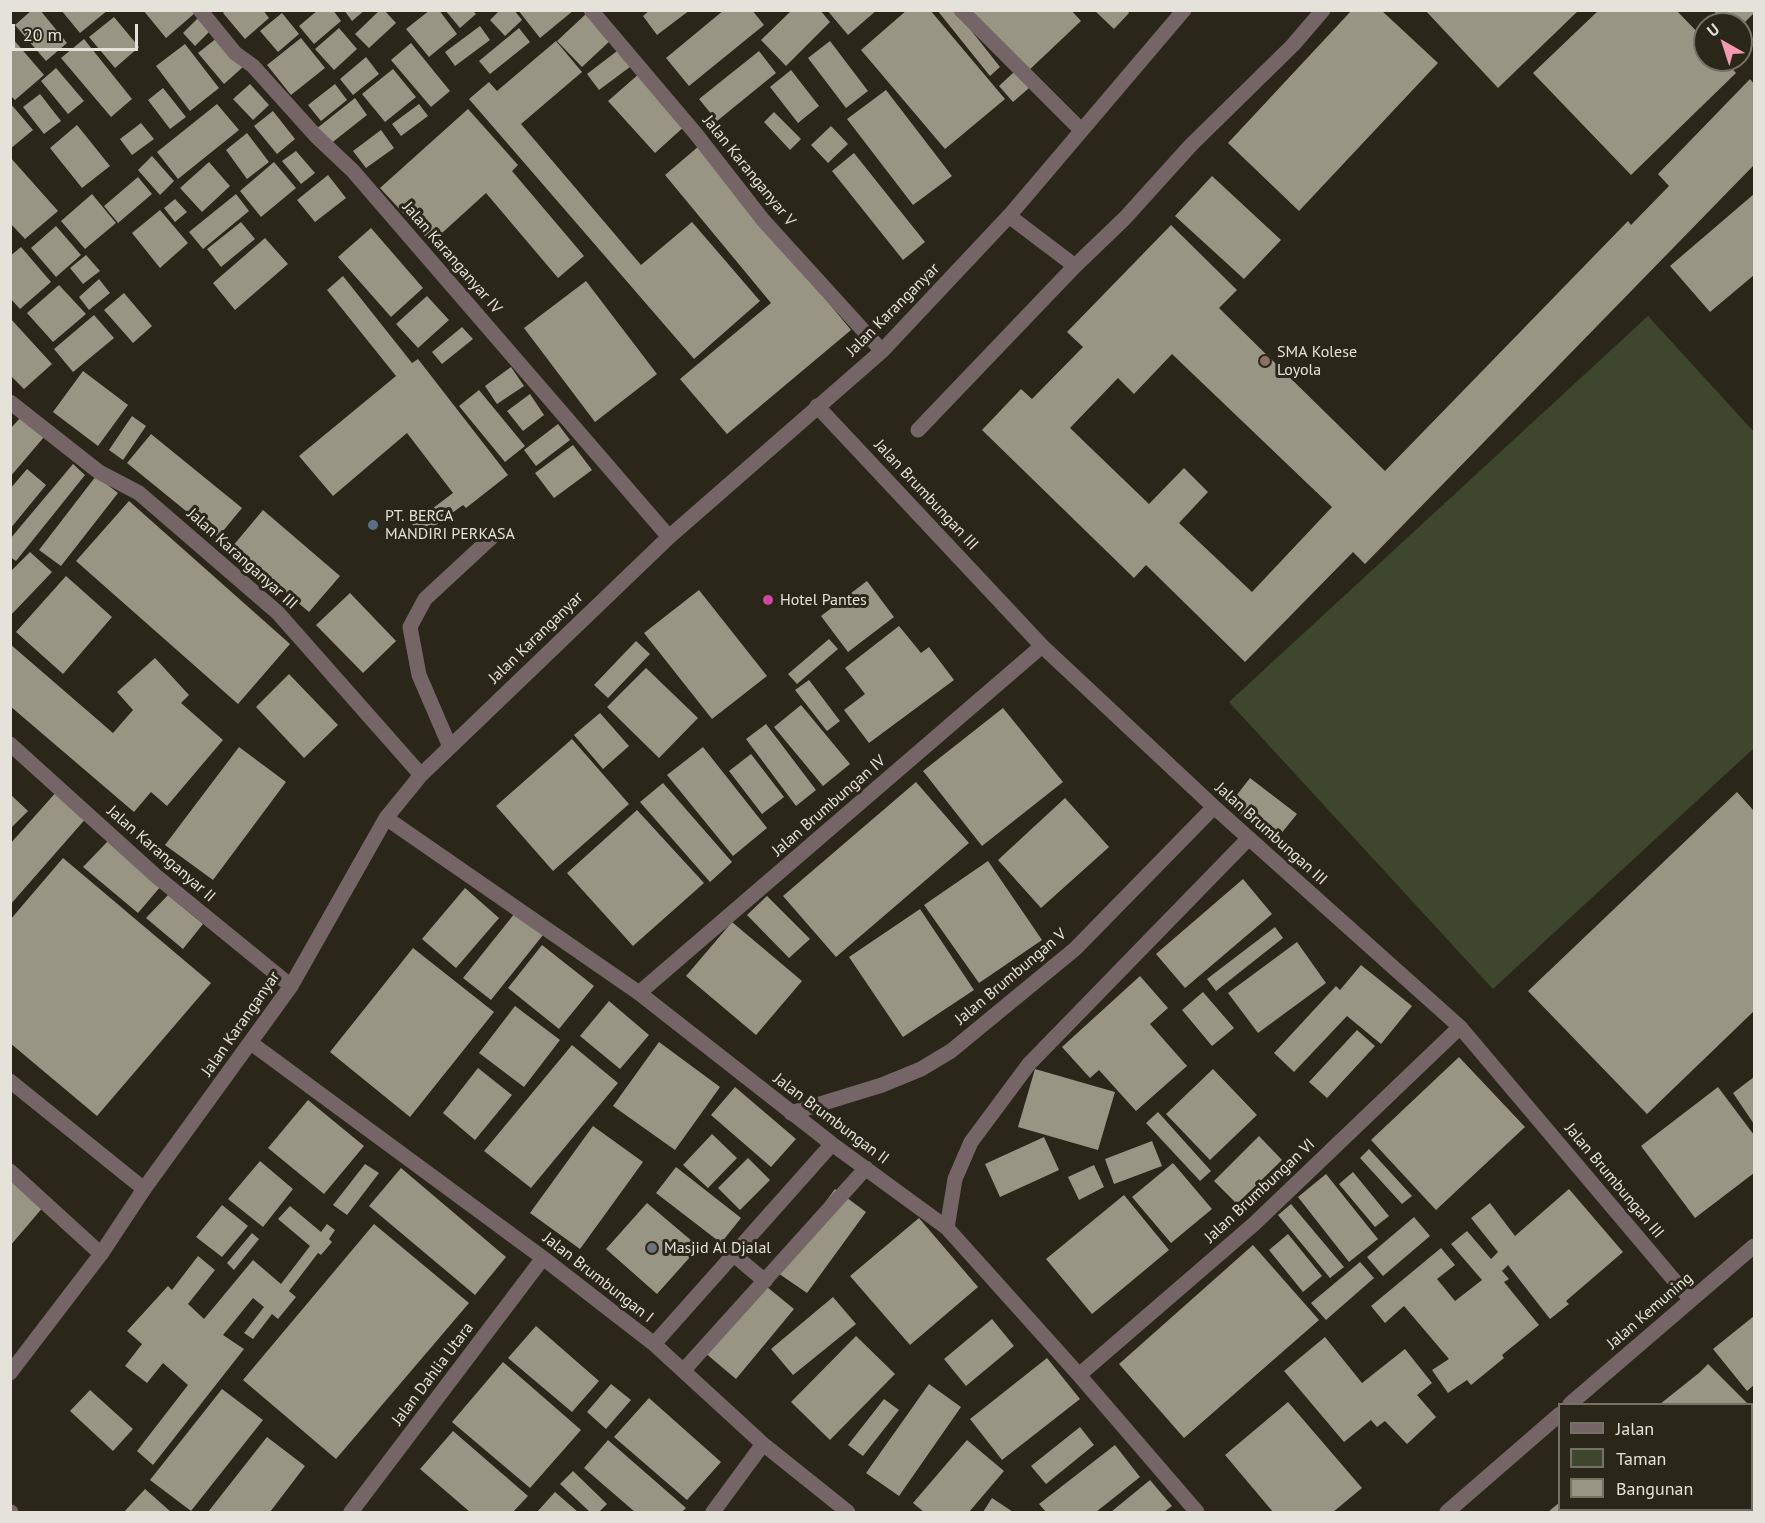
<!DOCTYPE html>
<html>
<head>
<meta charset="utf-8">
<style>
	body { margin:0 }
	#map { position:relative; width:1765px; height:1523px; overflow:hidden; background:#2a271a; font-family:"PT Sans",sans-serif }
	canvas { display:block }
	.frame { position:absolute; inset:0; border:12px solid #e4e2d9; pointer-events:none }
	.legend { position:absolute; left:1558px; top:1403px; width:195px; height:108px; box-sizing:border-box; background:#2a271a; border:2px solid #747266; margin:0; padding:8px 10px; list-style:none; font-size:18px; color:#e4e2d9 }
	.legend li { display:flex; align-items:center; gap:12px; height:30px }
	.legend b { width:30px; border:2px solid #747266 }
	.north { position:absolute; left:1693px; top:12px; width:60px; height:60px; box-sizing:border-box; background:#2a271a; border:2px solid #747266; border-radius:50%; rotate:321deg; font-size:16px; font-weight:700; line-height:24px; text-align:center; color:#e4e2d9 }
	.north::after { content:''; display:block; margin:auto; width:21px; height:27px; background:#f29aaf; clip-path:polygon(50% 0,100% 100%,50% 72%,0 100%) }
	.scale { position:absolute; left:12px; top:24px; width:126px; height:27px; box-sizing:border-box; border:3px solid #e4e2d9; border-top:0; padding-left:8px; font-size:18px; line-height:21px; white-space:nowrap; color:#e4e2d9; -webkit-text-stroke:4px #2a271a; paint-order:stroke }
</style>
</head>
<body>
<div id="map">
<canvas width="1765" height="1523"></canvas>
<div class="frame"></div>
<ul class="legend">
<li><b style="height:8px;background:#766566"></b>Jalan</li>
<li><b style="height:16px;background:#3e472d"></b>Taman</li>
<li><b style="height:16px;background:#989585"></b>Bangunan</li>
</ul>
<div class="north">U</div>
<div class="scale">20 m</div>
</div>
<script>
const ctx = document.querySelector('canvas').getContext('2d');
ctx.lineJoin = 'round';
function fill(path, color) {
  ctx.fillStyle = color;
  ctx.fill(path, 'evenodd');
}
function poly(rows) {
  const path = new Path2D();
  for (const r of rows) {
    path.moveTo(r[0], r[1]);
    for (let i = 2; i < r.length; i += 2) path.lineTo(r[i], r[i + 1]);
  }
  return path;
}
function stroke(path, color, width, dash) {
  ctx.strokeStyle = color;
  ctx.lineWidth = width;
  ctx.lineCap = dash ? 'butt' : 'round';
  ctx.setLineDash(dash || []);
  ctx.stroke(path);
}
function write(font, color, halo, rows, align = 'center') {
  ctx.font = font + ' "PT Sans",sans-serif';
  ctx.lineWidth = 6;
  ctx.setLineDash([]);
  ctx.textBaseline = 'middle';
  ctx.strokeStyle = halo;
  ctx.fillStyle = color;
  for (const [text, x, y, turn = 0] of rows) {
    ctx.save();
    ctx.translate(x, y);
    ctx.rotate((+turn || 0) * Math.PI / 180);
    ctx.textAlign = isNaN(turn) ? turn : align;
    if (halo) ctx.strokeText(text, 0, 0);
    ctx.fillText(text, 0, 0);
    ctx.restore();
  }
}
fill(poly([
	[1648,316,1754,432,1754,748,1493,989,1229,702]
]), '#3e472d');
fill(poly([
	[32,10,40,10,67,43,46,61,15,25],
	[61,10,108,10,80,33],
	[143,10,194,10,195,13,166,38],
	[226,10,263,10,269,18,245,39,223,13],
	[318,10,333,10,341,21,314,44,299,26],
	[344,10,365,10,352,21],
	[380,10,384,10,396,23,369,48,355,34],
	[430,10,439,10,457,34,429,57,406,29],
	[445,10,472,10,476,14,460,28],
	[500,10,514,10,522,20,505,36,490,20],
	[518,10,574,10,540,38],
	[650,10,690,10,657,35,643,16],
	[724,10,752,10,764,25,689,86,666,58],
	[792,10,820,10,830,22,786,66,761,40],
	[827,10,877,10,848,35],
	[907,10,930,10,1005,99,945,149,861,50],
	[937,10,955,10,1000,67,990,76],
	[967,10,1071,10,1081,21,1026,73],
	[1094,10,1127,10,1129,13,1114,29],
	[1352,10,1381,10,1438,63,1299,211,1228,143],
	[1425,10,1579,10,1498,88],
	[1599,10,1676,10,1705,40,1705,60,1724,60,1736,73,1631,175,1533,73],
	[1713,10,1754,10,1754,13,1741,26,1741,24,1725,24],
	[282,13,299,34,278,52,260,31],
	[587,13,612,39,582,67,557,41],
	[114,17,139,47,115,68,89,37],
	[199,17,211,30,195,46,183,33],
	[480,26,490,40,455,66,445,52],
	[339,28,357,49,334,70,315,49],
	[519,28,530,42,490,74,479,61],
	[218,37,243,67,224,84,198,53],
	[301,38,325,68,291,95,267,65],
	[13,39,44,75,15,100,10,95,10,41],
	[84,39,132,99,111,117,61,58],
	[556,41,582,72,521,124,641,265,692,222,760,301,694,359,469,99,489,82,497,91],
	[830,41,868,91,846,108,808,58],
	[411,43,450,91,431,107,391,60],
	[185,44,219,88,190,111,156,66],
	[621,48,634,64,599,90,587,74],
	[759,51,776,73,717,121,699,99],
	[366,57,379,74,353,95,340,79],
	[56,68,84,101,68,114,41,81],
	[393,69,416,97,385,122,362,94],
	[791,70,819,106,798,123,770,87],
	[1014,72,1029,88,1013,102,999,86],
	[640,73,686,125,655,153,608,101],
	[1750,79,1754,84,1754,165,1365,564,1353,552,1245,662,1146,565,1134,578,982,430,1021,389,1032,399,1083,347,1067,332,1171,225,1237,290,1219,308,1385,471,1628,221,1631,225,1669,186,1658,174],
	[1172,354,1332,507,1252,592,1179,523,1208,492,1184,468,1149,504,1070,428,1118,378,1134,394],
	[250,84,269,105,253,120,233,99],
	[335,84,347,100,321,121,308,105],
	[163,88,186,117,170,129,148,100],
	[886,90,952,176,913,205,847,119],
	[40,94,61,121,44,134,23,107],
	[355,98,367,115,329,145,316,129],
	[10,103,33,130,10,149],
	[217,104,239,130,178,179,157,152],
	[419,104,428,116,401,136,392,124],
	[468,109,518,165,512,171,584,256,558,278,486,193,431,243,380,188],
	[273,111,295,139,277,154,254,126],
	[774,112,801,139,790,150,764,122],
	[141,123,154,139,132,155,120,139],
	[77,125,110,166,82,188,50,148],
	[831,126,848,144,828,163,811,145],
	[381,130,394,148,366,168,353,151],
	[247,133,269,162,247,179,226,150],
	[699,146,851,330,727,434,680,379,771,303,665,175],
	[296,151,315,173,301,184,282,161],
	[854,153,925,242,903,260,832,171],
	[152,156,174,181,160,195,138,170],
	[10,157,58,211,25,239,10,223],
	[209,162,230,186,202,212,180,188],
	[274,162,296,188,261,217,240,191],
	[328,175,346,198,315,222,297,200],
	[1212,176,1281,240,1244,279,1175,216],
	[138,177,152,194,118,223,104,206],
	[92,194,116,223,85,249,61,221],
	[236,194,249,211,203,249,189,232],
	[1754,194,1754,275,1710,312,1670,266],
	[175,199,187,212,175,222,164,208],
	[160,210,188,243,160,268,132,233],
	[241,222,255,239,221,267,207,249],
	[56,226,81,255,56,277,31,248],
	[371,228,423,288,391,317,338,257],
	[265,238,288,264,235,310,213,283],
	[21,247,51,282,20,309,10,298,10,256],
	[86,255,100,271,83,284,70,268],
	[343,276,412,363,418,359,508,475,466,508,463,505,421,536,412,524,453,493,407,433,333,496,299,456,396,376,327,290],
	[99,279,110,293,89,310,79,297],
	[586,281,657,374,595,422,524,328],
	[59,285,86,314,53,342,27,313],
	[124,293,152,326,133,343,104,310],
	[427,296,449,320,418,348,396,324],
	[94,315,114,338,73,372,54,349],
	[10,318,52,364,24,389,10,375],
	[462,327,473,339,442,364,432,352],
	[511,367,524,386,497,404,485,386],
	[83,371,128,405,98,446,53,412],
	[479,390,525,446,505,462,459,406],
	[530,394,544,415,523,431,507,411],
	[132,416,146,426,123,460,109,450],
	[21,417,44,437,10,477,10,429],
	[558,424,570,440,536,466,524,450],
	[151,434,242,508,218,537,127,463],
	[573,445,592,470,554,498,535,473],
	[73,464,85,475,16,561,10,557,10,539],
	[27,469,46,485,10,529,10,489],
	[96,476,118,493,61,566,39,550],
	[129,501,290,644,238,704,76,561],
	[263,510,340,576,309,612,232,547],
	[30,552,52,572,10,616,10,572],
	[66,576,112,617,63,674,16,632],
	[867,581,894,617,848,652,821,616],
	[699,590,767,676,712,719,644,633],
	[350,593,396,641,363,673,316,625],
	[899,626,921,653,929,647,954,680,869,743,844,710,865,694,845,668],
	[829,639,838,649,797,684,788,674],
	[636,641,650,654,608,698,594,685],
	[10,644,113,733,133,710,117,692,155,658,189,695,181,703,223,740,167,806,151,792,134,812,10,706],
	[646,668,698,718,659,758,607,707],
	[289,674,338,725,304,758,256,707],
	[809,680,840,721,827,731,795,690],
	[801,705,850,764,823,786,774,727],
	[1003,708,1063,782,982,846,923,771],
	[600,713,629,746,603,769,574,735],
	[766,724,816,790,796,806,746,739],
	[572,739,629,804,553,871,496,806],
	[239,747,286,782,213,880,165,845],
	[703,747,767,828,733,856,667,775],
	[751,754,784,797,762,814,729,771],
	[1250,778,1297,814,1275,841,1229,805],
	[916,782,969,843,836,957,783,896],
	[663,783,732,862,710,882,640,802],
	[58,790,88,816,10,905,10,844],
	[1737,792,1754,811,1754,1011,1647,1114,1528,991],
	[10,794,28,811,10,829],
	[1065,798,1109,847,1041,908,998,860],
	[637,810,704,883,633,946,567,873],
	[108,841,161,886,138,913,83,867],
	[63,858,211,983,97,1116,10,1043,10,920],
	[988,861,1042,940,979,983,924,905],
	[1243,879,1272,914,1185,988,1156,954],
	[465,888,499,918,456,968,422,939],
	[168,895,203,924,183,949,146,918],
	[767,896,810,939,789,958,747,915],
	[920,909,974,990,903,1037,849,957],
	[515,913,543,935,491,1000,463,978],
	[732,922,802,981,756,1035,686,976],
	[1275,927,1283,938,1216,991,1207,979],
	[1297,942,1326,983,1258,1033,1228,993],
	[542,945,594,986,559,1029,508,988],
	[413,948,494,1012,410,1117,330,1052],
	[1361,965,1412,1006,1381,1044,1347,1016,1294,1072,1274,1053,1336,986,1340,990],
	[1140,976,1168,1008,1150,1024,1187,1066,1136,1111,1099,1070,1090,1078,1062,1047],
	[1203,992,1234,1028,1212,1046,1182,1010],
	[609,1001,649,1035,620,1069,580,1036],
	[515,1006,560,1040,524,1087,479,1053],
	[1357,1030,1375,1046,1327,1098,1309,1082],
	[659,1042,720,1087,675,1150,613,1106],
	[572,1045,618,1083,531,1188,484,1151],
	[1459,1057,1525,1127,1436,1210,1371,1140],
	[478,1068,512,1095,475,1140,443,1113],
	[1035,1069,1115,1092,1098,1150,1018,1127],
	[1213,1069,1257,1115,1210,1160,1166,1114],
	[1754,1077,1754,1124,1733,1093],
	[735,1087,796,1139,771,1167,711,1115],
	[1718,1087,1754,1135,1754,1173,1695,1218,1641,1146],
	[308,1100,364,1146,324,1194,268,1148],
	[1158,1112,1211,1171,1200,1181,1146,1123],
	[593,1126,643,1162,580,1249,530,1213],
	[712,1134,737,1158,708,1188,683,1165],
	[1259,1136,1282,1160,1237,1204,1214,1181],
	[1044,1137,1059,1170,1000,1197,985,1164],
	[1152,1141,1162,1166,1114,1184,1105,1159],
	[1369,1149,1412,1196,1402,1204,1360,1158],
	[748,1158,770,1180,740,1210,718,1188],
	[260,1161,293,1189,263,1227,228,1199],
	[1173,1163,1212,1209,1171,1243,1132,1197],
	[365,1164,379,1173,347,1215,333,1205],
	[1094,1165,1104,1187,1079,1200,1068,1177],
	[676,1167,741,1218,721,1243,656,1193],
	[401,1168,506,1257,475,1295,369,1206],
	[1353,1172,1389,1216,1375,1227,1339,1184],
	[1326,1174,1378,1239,1349,1262,1298,1197],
	[10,1178,44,1206,10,1246],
	[835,1189,866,1212,807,1293,775,1271],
	[1569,1189,1623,1252,1566,1301,1569,1304,1550,1319,1508,1265,1502,1271,1509,1279,1504,1282,1539,1325,1502,1355,1504,1358,1471,1385,1467,1380,1448,1393,1432,1370,1449,1359,1404,1306,1385,1323,1371,1306,1441,1248,1455,1265,1437,1279,1455,1301,1482,1280,1451,1244,1467,1231,1491,1259,1498,1252,1471,1218,1490,1203,1515,1236],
	[1124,1195,1169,1250,1092,1314,1046,1259],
	[647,1203,699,1247,657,1294,606,1249],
	[1291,1204,1344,1267,1330,1278,1278,1215],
	[222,1205,248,1226,222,1257,196,1237],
	[290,1206,321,1232,327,1224,335,1230,329,1239,332,1242,321,1255,318,1253,289,1291,296,1297,278,1319,272,1314,253,1339,244,1333,264,1307,253,1298,223,1335,244,1349,153,1465,137,1451,188,1385,163,1363,147,1383,125,1366,142,1344,127,1331,168,1286,172,1290,198,1256,215,1270,188,1304,204,1319,253,1260,281,1284,310,1246,278,1219],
	[1414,1217,1430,1236,1383,1276,1367,1257],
	[919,1218,978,1287,910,1345,850,1276],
	[374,1224,469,1303,336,1459,243,1380],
	[252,1233,259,1239,234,1270,227,1263],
	[1288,1234,1322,1276,1303,1292,1269,1250],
	[1253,1245,1319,1320,1184,1438,1119,1364],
	[1360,1262,1374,1278,1326,1320,1311,1303],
	[761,1282,794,1309,736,1379,704,1352],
	[833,1297,856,1324,793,1375,771,1349],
	[1754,1316,1754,1385,1747,1391,1713,1349],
	[992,1319,1014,1346,966,1386,944,1359],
	[536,1326,599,1381,572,1412,508,1358],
	[856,1336,895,1374,830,1440,791,1402],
	[1325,1337,1362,1383,1405,1349,1432,1383,1417,1395,1436,1417,1407,1444,1385,1421,1377,1427,1371,1420,1344,1442,1284,1371],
	[1047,1358,1080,1399,1002,1460,970,1419],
	[503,1362,581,1430,530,1488,452,1422],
	[1708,1364,1748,1404,1660,1404,1699,1373],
	[611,1384,631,1400,606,1429,587,1412],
	[929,1384,961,1407,899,1496,866,1473],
	[222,1389,263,1420,191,1511,150,1480],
	[90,1390,133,1429,113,1451,70,1411],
	[649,1398,721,1462,687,1500,614,1437],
	[884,1399,899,1410,863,1456,848,1445],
	[1288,1402,1362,1488,1333,1512,1273,1512,1225,1455],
	[1752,1408,1754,1411,1754,1455,1752,1452],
	[1080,1427,1094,1445,1046,1484,1031,1466],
	[453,1431,528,1496,513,1512,470,1512,420,1469],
	[267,1437,305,1466,270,1512,208,1512],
	[608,1440,686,1508,682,1512,635,1512,584,1468],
	[967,1440,1004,1471,969,1512,924,1512,913,1503],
	[1115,1445,1140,1477,1096,1512,1046,1512,1039,1504],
	[1752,1460,1754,1463,1754,1512,1742,1512,1739,1510,1752,1509],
	[573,1471,607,1504,599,1512,590,1512,560,1484],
	[1150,1480,1172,1506,1164,1512,1111,1512],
	[145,1489,171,1512,124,1512],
	[555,1492,578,1512,537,1512],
	[992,1498,1013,1512,983,1512],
	[1560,1502,1560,1510,1575,1510,1577,1512,1548,1512]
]), '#989585');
stroke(poly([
	[1009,216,1075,266,1125,218,1191,145,1293,45,1323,10],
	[918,430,1075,266],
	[450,747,419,675,410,627,425,599,493,536],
	[10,1171,101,1254]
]), '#766566', 15);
stroke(poly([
	[200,10,235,53,253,66,316,136,353,171,669,537],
	[591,10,696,134,763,220,882,351],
	[961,10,1081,130],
	[10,402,99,472,139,493,278,613,421,775],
	[817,406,1042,646,1214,807,1460,1027,1690,1299],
	[10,744,156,876,291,986],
	[386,818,639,993,832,1144,947,1228,1079,1375,1197,1512],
	[639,993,1042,646],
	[251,1043,543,1258,654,1344,763,1444,848,1512],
	[10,1081,144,1189],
	[791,1113,882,1085,921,1069,951,1051,1075,949,1214,807],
	[947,1228,955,1179,971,1142,1029,1064,1249,838],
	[734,1255,765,1281],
	[654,1344,832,1144],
	[683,1371,866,1168],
	[10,1373,101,1254,144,1189,291,986,386,818,421,775,669,537,882,351,1009,216,1184,10],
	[1079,1375,1254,1224,1460,1027],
	[1570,1404,1754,1246],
	[10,1512,11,1512],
	[351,1512,543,1258],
	[713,1512,763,1444],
	[1447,1512,1560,1414]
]), '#766566', 15);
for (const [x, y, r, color] of [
	[1265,361,6,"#8d6e63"],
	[373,525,6,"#5c6f8a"],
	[768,600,6,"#d1479c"],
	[652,1248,6,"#6b7280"]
]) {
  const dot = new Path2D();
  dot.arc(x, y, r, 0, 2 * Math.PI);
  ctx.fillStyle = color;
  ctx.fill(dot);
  stroke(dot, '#2a271a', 2);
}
write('16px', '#e4e2d9', '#2a271a', [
	["Jalan Karanganyar V",749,171,51],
	["Jalan Karanganyar IV",452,258,49],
	["Jalan Karanganyar",893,310,-45],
	["Jalan Brumbungan III",926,495,47],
	["Jalan Karanganyar III",242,559,42],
	["Jalan Karanganyar",536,638,-44],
	["Jalan Brumbungan IV",829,806,-41],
	["Jalan Brumbungan III",1271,834,42],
	["Jalan Karanganyar II",161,854,41],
	["Jalan Brumbungan V",1011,977,-40],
	["Jalan Karanganyar",241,1024,-55],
	["Jalan Brumbungan II",831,1119,37],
	["Jalan Brumbungan III",1614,1181,50],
	["Jalan Brumbungan VI",1260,1191,-43],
	["Jalan Brumbungan I",598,1278,38],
	["Jalan Kemuning",1650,1311,-41],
	["Jalan Dahlia Utara",433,1374,-53]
]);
write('16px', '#e4e2d9', '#2a271a', [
	["SMA Kolese",1277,352],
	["Loyola",1277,370],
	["PT. BERCA",385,516],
	["MANDIRI PERKASA",385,534],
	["Hotel Pantes",780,600],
	["Masjid Al Djalal",664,1248]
], 'left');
</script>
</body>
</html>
